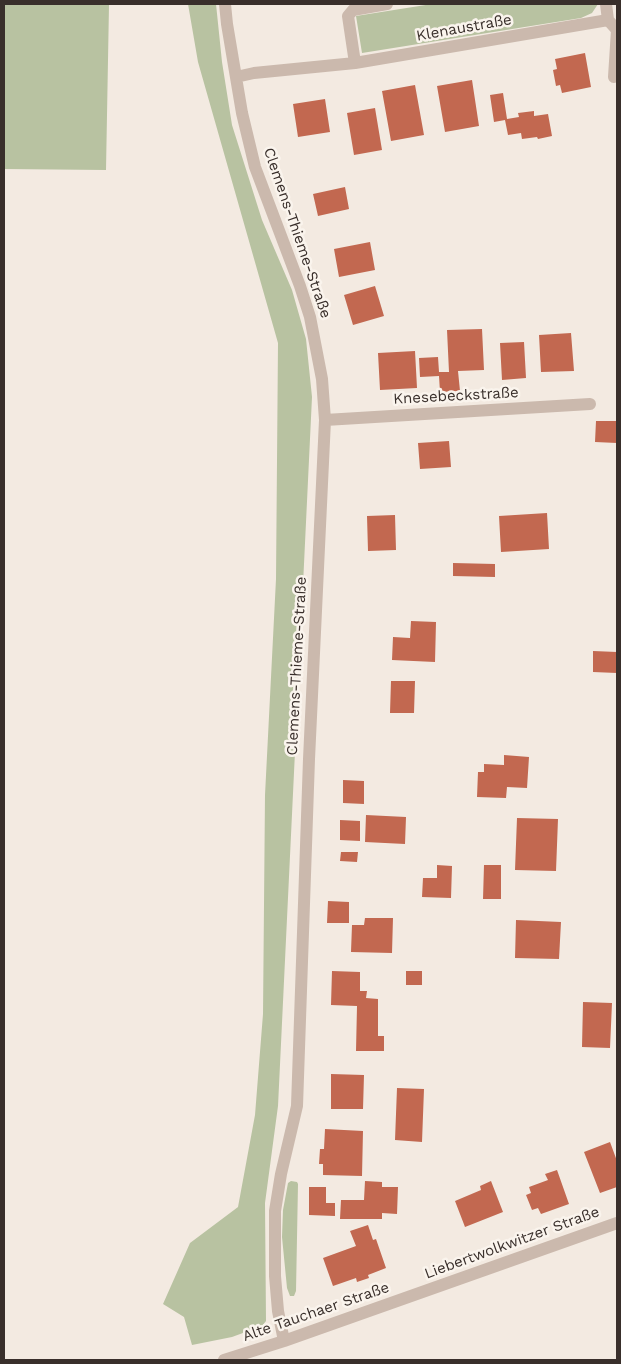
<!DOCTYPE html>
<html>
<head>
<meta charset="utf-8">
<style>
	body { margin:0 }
	#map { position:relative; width:621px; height:1364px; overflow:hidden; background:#f3eae1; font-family:"Work Sans",sans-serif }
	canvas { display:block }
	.frame { position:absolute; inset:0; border:5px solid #392f2b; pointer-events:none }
</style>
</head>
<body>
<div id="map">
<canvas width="621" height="1364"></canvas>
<div class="frame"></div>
</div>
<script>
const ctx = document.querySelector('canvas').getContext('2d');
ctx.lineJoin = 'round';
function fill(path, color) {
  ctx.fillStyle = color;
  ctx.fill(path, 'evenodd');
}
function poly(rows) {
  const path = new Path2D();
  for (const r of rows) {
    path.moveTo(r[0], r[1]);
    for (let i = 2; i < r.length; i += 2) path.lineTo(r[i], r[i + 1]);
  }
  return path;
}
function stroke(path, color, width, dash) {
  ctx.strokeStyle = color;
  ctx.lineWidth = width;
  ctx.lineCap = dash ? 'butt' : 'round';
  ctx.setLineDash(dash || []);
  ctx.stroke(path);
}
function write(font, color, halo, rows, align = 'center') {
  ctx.font = font + ' "Work Sans",sans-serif';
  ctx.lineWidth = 5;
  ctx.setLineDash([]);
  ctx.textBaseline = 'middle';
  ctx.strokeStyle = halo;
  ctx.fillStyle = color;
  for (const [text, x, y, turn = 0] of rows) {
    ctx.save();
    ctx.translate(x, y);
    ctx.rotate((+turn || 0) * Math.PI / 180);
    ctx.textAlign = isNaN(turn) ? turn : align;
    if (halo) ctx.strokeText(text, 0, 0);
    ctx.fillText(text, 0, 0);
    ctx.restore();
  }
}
fill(poly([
	[4,4,109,5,106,170,4,169],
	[188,4,216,4,222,62,232,125,262,220,292,290,306,339,312,397,278,1106,265,1203,266,1321,262,1326,232,1337,192,1345,184,1317,163,1304,190,1243,238,1207,255,1115,263,1014,265,795,276,579,278,343,198,62],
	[432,4,598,4,592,13,581,18,362,53,356,16],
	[291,1181,297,1182,298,1184,296,1291,294,1296,290,1296,287,1288,282,1237,283,1210,288,1183]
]), '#b8c2a1');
fill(poly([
	[585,53,591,87,562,93,560,85,556,86,553,70,557,69,555,59],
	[472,80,479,126,445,132,437,86],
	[415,85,424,135,391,141,382,91],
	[503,93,507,119,519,117,518,113,534,111,534,116,548,114,552,136,538,139,537,137,522,139,521,133,508,135,505,120,494,122,490,95],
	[325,99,330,132,298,137,293,104],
	[375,108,382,150,354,155,347,113],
	[345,187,349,209,318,216,313,194],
	[370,242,375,270,339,277,334,249],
	[375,286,384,316,353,325,344,295],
	[482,329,484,370,458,371,460,391,440,392,439,376,420,377,419,358,438,357,439,372,449,372,447,330],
	[571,333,574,371,541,372,539,335],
	[524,342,526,378,502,380,500,343],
	[415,351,417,388,380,390,378,353],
	[596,421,617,421,617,443,595,442],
	[449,441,451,467,420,469,418,443],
	[547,513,549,549,501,552,499,516],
	[395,515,396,550,368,551,367,516],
	[453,563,495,564,495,577,453,576],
	[411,621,436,622,435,662,392,660,393,637,410,638],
	[593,651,617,652,617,673,593,672],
	[391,681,415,681,414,713,390,713],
	[504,755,529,757,527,788,507,787,506,798,477,797,478,772,484,772,484,764,504,765],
	[343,780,364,781,364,804,343,803],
	[366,815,406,817,405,844,365,842],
	[517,818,558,819,556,871,515,870],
	[340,820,360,821,360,841,340,840],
	[341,852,358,852,357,862,340,861],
	[437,865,452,866,451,898,422,897,423,878,437,878],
	[484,865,501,865,501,899,483,899],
	[328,901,349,902,349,923,327,923],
	[365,918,393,918,392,953,351,952,352,925,364,925],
	[516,920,561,922,559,959,515,958],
	[332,971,360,972,360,991,367,991,366,998,378,999,378,1036,384,1036,384,1051,356,1051,357,1006,331,1005],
	[406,971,422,971,422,985,406,985],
	[583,1002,612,1003,610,1048,582,1047],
	[331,1074,364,1075,363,1109,331,1109],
	[397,1088,424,1089,422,1142,395,1140],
	[325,1129,363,1131,362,1176,323,1175,323,1164,319,1164,320,1149,324,1149],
	[610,1142,617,1161,617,1187,600,1193,584,1152],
	[557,1170,569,1204,541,1214,538,1208,532,1210,526,1195,531,1193,529,1187,548,1180,545,1174],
	[365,1181,382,1182,382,1187,398,1187,397,1214,382,1213,382,1219,340,1219,341,1200,364,1200],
	[491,1181,503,1212,465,1227,455,1201,481,1190,480,1186],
	[309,1187,326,1187,326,1203,335,1203,335,1216,309,1215],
	[368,1225,373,1240,376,1239,386,1268,368,1275,369,1278,357,1282,356,1278,333,1286,323,1258,356,1246,350,1231]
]), '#c26850');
stroke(poly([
	[225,4,227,24,242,113,255,167,300,286,310,317,322,379,325,420,309,759,297,1106,281,1174,275,1211,275,1276,278,1311,284,1341],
	[606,4,608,20,617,30,614,77],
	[355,63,348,16,353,10,387,4],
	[236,77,254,73,355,63,608,20],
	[325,420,590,404],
	[224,1360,284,1341,617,1223]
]), '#cbb9ad', 12);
write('15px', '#392f2b', '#faf4ed', [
	["Klenaustraße",464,28,-10],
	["Clemens-Thieme-Straße",297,233,71],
	["Knesebeckstraße",456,396,-3],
	["Clemens-Thieme-Straße",297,666,-87],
	["Liebertwolkwitzer Straße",512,1243,-20],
	["Alte Tauchaer Straße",316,1312,-19]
]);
</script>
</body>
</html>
